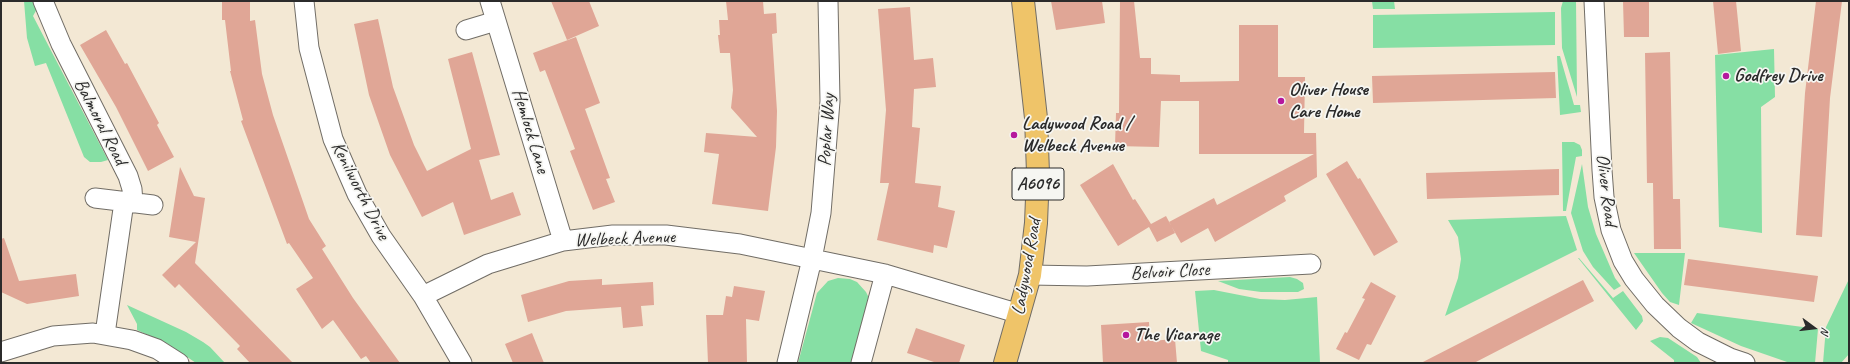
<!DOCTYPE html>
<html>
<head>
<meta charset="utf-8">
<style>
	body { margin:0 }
	#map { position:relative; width:1850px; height:364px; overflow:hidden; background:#f3e8d4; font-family:Caveat,sans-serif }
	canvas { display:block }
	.frame { position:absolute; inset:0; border:2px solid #2b2b2b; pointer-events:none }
	.north { position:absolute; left:1794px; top:308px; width:40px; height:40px; -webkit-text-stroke:3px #f6f6f2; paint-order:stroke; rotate:105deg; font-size:11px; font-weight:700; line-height:16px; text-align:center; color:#2b2b2b }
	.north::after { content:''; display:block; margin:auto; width:14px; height:18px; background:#2b2b2b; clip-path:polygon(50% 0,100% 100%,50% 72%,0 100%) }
</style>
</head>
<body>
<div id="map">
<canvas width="1850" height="364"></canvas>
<div class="frame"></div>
<div class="north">N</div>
</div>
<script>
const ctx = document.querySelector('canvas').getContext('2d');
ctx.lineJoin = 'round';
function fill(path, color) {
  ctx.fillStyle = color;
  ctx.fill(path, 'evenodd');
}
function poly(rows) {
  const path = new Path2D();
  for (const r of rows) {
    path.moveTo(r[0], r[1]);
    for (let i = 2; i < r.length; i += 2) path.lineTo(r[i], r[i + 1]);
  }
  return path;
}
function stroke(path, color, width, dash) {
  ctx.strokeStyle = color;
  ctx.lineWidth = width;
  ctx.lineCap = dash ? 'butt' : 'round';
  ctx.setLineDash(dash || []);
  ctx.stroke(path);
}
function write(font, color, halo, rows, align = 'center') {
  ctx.font = font + ' Caveat,sans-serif';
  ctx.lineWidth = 3.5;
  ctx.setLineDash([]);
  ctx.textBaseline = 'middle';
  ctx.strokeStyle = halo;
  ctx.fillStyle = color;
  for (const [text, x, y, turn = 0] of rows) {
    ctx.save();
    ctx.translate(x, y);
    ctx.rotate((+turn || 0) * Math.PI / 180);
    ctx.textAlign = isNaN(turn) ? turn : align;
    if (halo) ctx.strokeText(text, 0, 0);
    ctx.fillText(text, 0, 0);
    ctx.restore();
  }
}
fill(poly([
	[24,1,37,1,38,7,33,16,108,160,101,162,90,162,84,157,46,63,35,66,27,38],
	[1372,1,1394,1,1395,9,1373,9],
	[1563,1,1576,1,1577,97,1562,48,1561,8],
	[1555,12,1555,45,1373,48,1373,15],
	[1774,49,1775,97,1761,107,1762,233,1719,227,1715,55],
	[1557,56,1560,56,1574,105,1580,105,1581,112,1560,115],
	[1562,142,1574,142,1580,145,1582,150,1582,156,1576,157,1566,211,1563,211],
	[1582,164,1588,207,1596,234,1615,278,1621,286,1614,290,1593,267,1583,251,1571,213],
	[1566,216,1577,250,1445,316,1458,278,1461,259,1458,237,1448,220],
	[1634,253,1685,253,1679,305,1670,302,1662,293],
	[1578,258,1579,258,1613,298,1623,291,1642,316,1643,321,1636,330],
	[1290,277,1297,279,1303,283,1304,289,1298,292,1261,292,1239,289,1218,281],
	[838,278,850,279,857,282,866,292,871,302,854,363,798,363,817,293,828,281],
	[1849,279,1849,354,1841,363,1823,363,1826,327],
	[1214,290,1260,299,1285,300,1317,297,1320,363,1228,363,1228,360,1201,351,1195,291],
	[127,305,186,332,203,342,210,347,225,363,196,363,168,344,137,330,137,324],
	[1697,313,1818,329,1815,363,1790,363,1741,346,1691,323],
	[1660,337,1668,338,1697,357,1701,363,1674,363,1674,360,1650,341]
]), '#86dfa4');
fill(poly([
	[222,1,250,1,250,21,255,20,262,74,273,115,309,219,326,246,322,249,353,298,400,363,371,363,366,356,361,359,333,320,322,329,296,289,313,278,289,243,287,244,241,121,243,120,230,71,231,71,225,20,222,20],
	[551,1,589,1,599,26,567,40],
	[726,1,763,1,764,14,776,13,777,33,772,34,777,111,776,147,768,211,712,204,719,154,704,152,706,133,757,137,731,108,733,90,730,53,720,53,718,35,720,35,719,20,728,20],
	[1051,1,1102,1,1105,23,1056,30],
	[1120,1,1134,1,1140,58,1151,58,1151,74,1180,75,1180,82,1239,81,1239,25,1278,25,1278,77,1305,77,1304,133,1316,133,1317,177,1284,196,1286,201,1215,242,1208,228,1181,243,1169,222,1214,198,1217,205,1314,154,1199,154,1199,101,1161,101,1159,147,1115,146,1116,113,1119,113],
	[1623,1,1649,1,1649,37,1624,37],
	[1713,1,1736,1,1741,51,1718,54],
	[1816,1,1842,1,1830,98,1822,237,1796,235,1805,93],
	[910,7,914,60,933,58,936,87,914,89,912,127,920,128,915,183,941,186,938,207,955,211,947,248,934,245,933,253,877,240,889,183,880,183,886,110,878,9],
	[378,19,393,87,414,145,427,171,471,149,448,59,472,52,500,155,479,160,491,200,513,192,521,215,464,235,453,202,422,217,390,155,369,95,354,24],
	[106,30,125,64,127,63,159,123,157,125,174,157,148,171,116,107,80,45],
	[576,37,600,103,585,109,610,178,606,179,615,202,593,210,570,151,575,149,545,70,540,72,533,53],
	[1670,52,1673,199,1680,199,1681,249,1654,249,1653,183,1647,183,1645,53],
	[1555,72,1556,98,1373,103,1372,76],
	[1347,161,1358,179,1360,178,1398,242,1374,256,1326,174],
	[1113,164,1133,200,1135,199,1151,224,1166,216,1175,233,1157,242,1149,227,1118,246,1080,185],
	[180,167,194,196,205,198,195,263,293,363,250,363,237,349,240,346,179,284,175,288,162,275,196,242,169,237],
	[1559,169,1559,195,1427,199,1426,173],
	[4,238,19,281,76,274,79,296,27,304,1,292,1,239],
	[1688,259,1818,276,1814,302,1684,285],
	[602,279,602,285,653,282,654,305,641,306,643,326,623,328,621,307,566,311,528,322,521,295,569,281],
	[1583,280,1594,301,1474,363,1421,363],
	[1371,282,1396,296,1371,345,1367,344,1359,360,1336,349,1345,332,1347,333,1365,299,1362,298],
	[734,286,765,291,759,321,746,319,747,363,708,363,706,315,723,315,726,296,732,297],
	[1149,322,1150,341,1175,339,1177,363,1103,363,1101,325],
	[916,328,965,345,959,363,937,363,907,353],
	[532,333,544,363,513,363,505,344]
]), '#e0a696');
const minor = poly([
	[43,1,61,44,128,176,132,189,133,203],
	[304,1,309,48,333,139,357,194,381,236,423,296,462,363],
	[490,1,563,241],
	[1594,1,1602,170,1604,197,1611,230,1623,261,1634,279,1655,305,1679,328,1698,342,1730,358,1745,363],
	[466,30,496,21],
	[95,198,153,205],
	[1030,275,1087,276,1311,264],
	[423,296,488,264,563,241,613,235,666,235,740,244,885,274,1020,314],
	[105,334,124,202],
	[1,352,53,336,93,333,132,340,157,349,179,363],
	[787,363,812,259,821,213,830,101,828,1],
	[861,363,885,274]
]);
const primary = poly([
	[1005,363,1030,275,1036,223,1038,173,1036,118,1023,1]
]);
stroke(minor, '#716d66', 21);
stroke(primary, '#716d66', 24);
stroke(minor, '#fff', 19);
stroke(primary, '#efc469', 22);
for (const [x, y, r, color] of [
	[1726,76,4,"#b5179e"],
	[1281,101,4,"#b5179e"],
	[1014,135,4,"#b5179e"],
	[1126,335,4,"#b5179e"]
]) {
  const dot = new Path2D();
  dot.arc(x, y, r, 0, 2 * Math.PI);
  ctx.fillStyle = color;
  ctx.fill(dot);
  stroke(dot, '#f6f6f2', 1.5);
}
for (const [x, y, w] of [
	[1038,184,52]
]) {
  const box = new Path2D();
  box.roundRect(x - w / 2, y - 16, w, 32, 3);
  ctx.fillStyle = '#f6f6f2';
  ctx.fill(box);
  stroke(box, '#2b2b2b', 1);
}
write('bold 18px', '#2b2b2b', null, [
	["A6096",1038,184]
]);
write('bold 19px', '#2b2b2b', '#f6f6f2', [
	["Godfrey Drive",1734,76],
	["Oliver House",1289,90],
	["Care Home",1289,112],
	["Ladywood Road /",1022,124],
	["Welbeck Avenue",1022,146],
	["The Vicarage",1134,335]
], 'left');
write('19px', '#2b2b2b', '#f6f6f2', [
	["Balmoral Road",100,122,63],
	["Poplar Way",827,130,-87],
	["Hemlock Lane",530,131,73],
	["Oliver Road",1606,190,83],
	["Kenilworth Drive",360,191,63],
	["Welbeck Avenue",625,239,-2],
	["Ladywood Road",1027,267,-80],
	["Belvoir Close",1170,272,-3]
]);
</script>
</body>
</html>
